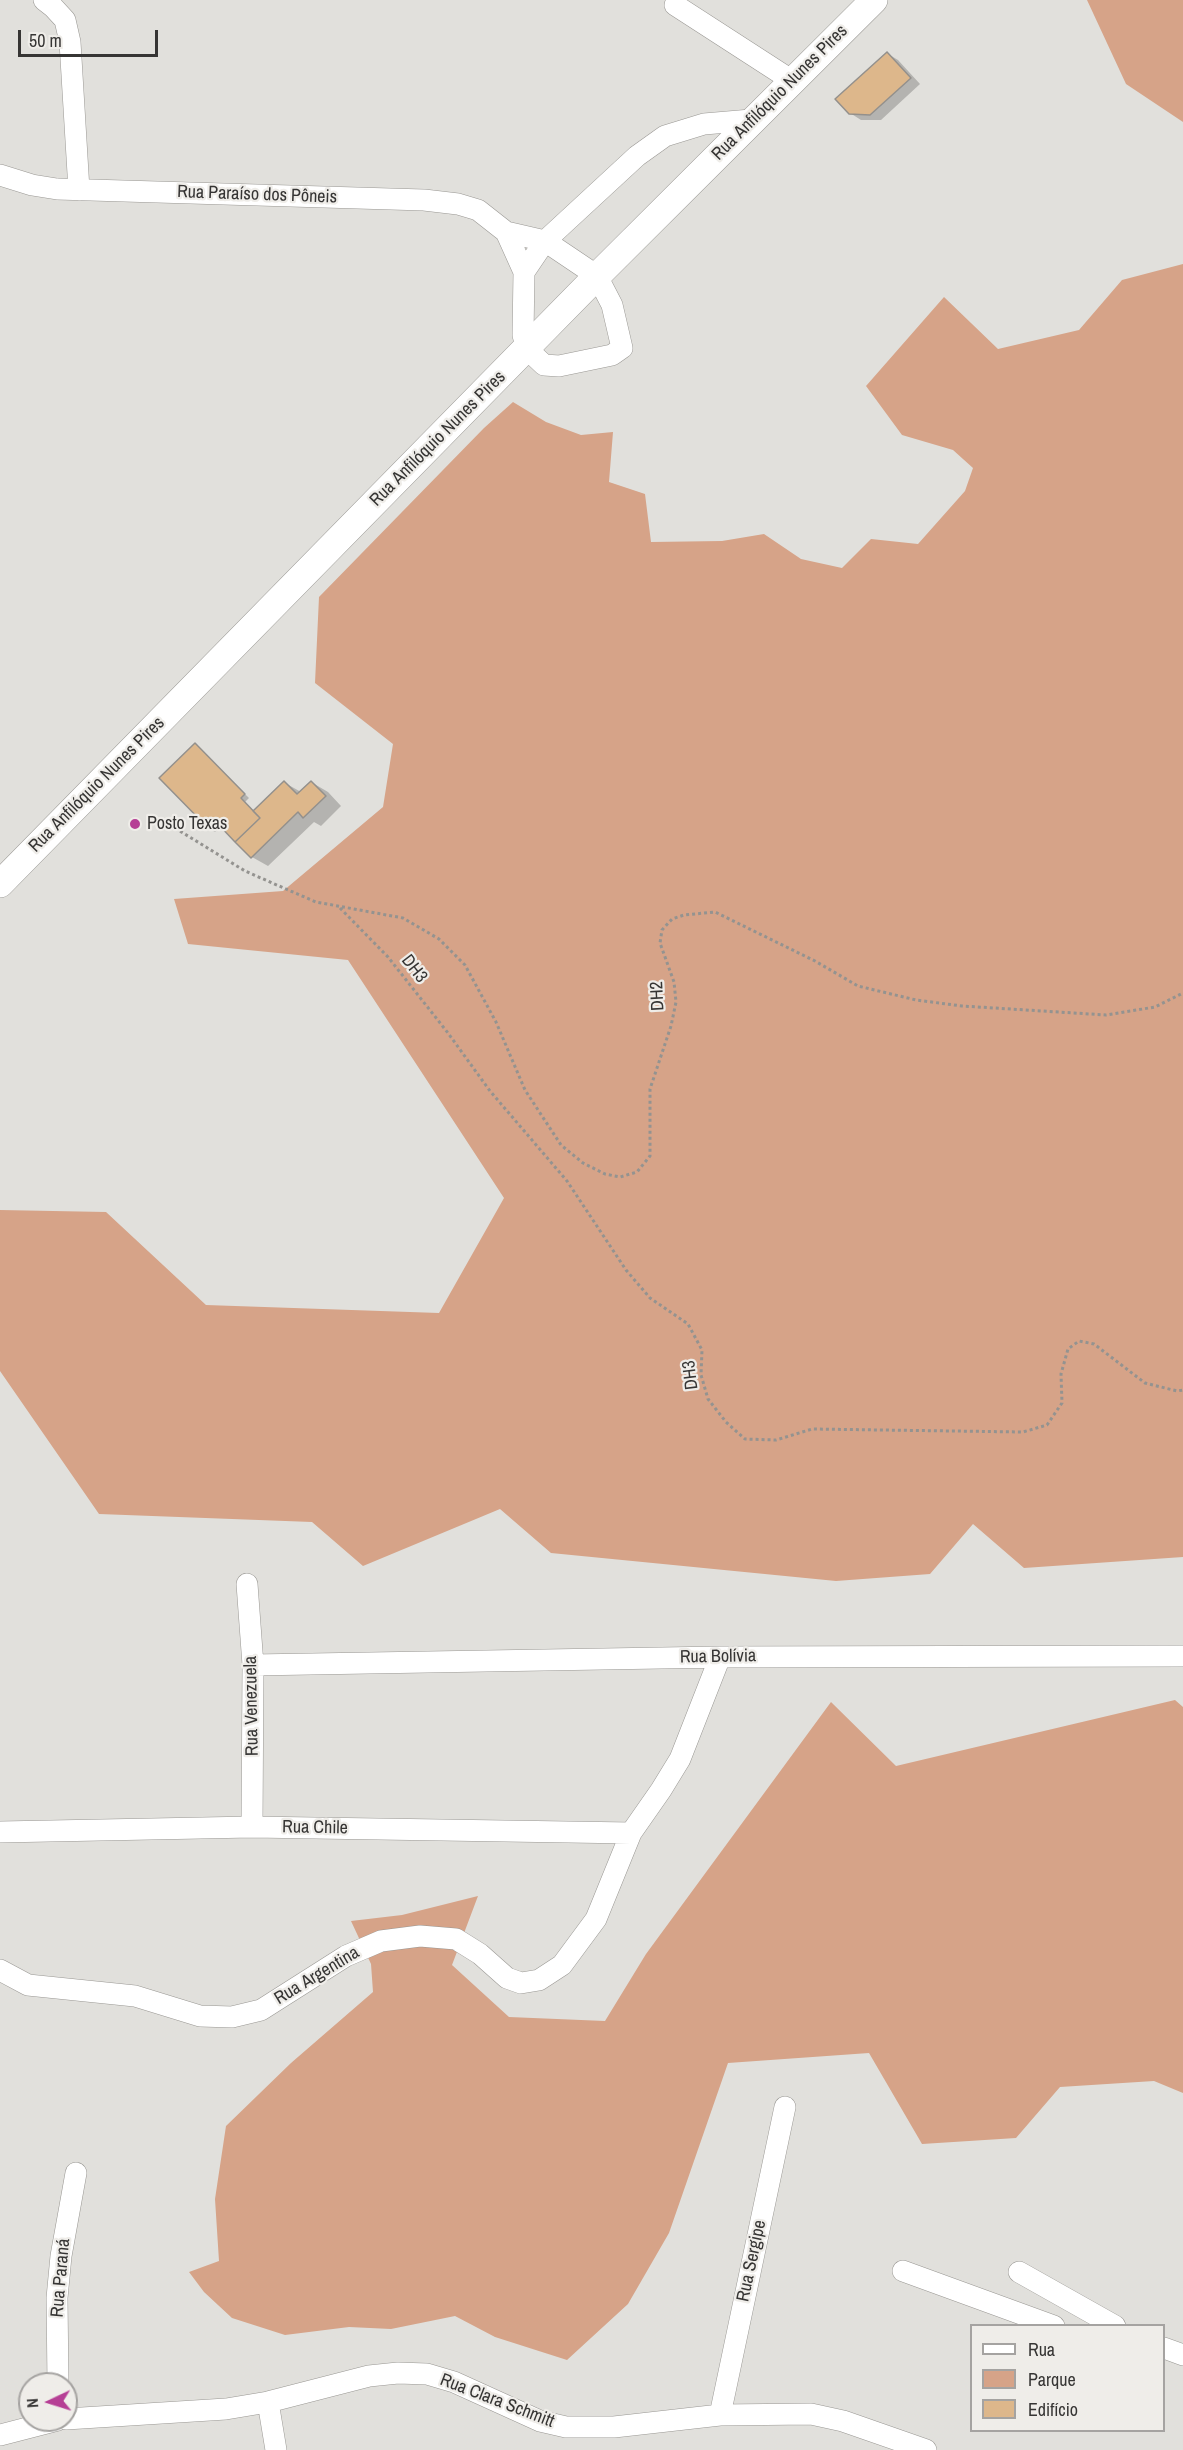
<!DOCTYPE html>
<html>
<head>
<meta charset="utf-8">
<style>
	body { margin:0 }
	#map { position:relative; width:1183px; height:2450px; overflow:hidden; background:#e1e0dc; font-family:"Archivo Narrow",sans-serif }
	canvas { display:block }
	.legend { position:absolute; left:970px; top:2324px; width:195px; height:108px; box-sizing:border-box; background:#efede9; border:2px solid #a5a3a1; margin:0; padding:8px 10px; list-style:none; font-size:18px; color:#363534 }
	.legend li { display:flex; align-items:center; gap:12px; height:30px }
	.legend b { width:30px; border:2px solid #a5a3a1 }
	.north { position:absolute; left:18px; top:2372px; width:60px; height:60px; box-sizing:border-box; background:#efede9; border:2px solid #a5a3a1; border-radius:50%; rotate:266deg; font-size:16px; font-weight:700; line-height:24px; text-align:center; color:#363534 }
	.north::after { content:''; display:block; margin:auto; width:21px; height:27px; background:#b63f95; clip-path:polygon(50% 0,100% 100%,50% 72%,0 100%) }
	.scale { position:absolute; left:18px; top:30px; width:140px; height:27px; box-sizing:border-box; border:3px solid #363534; border-top:0; padding-left:8px; font-size:18px; line-height:21px; white-space:nowrap; color:#363534; -webkit-text-stroke:4px #efede9; paint-order:stroke }
</style>
</head>
<body>
<div id="map">
<canvas width="1183" height="2450"></canvas>
<ul class="legend">
<li><b style="height:8px;background:#fff"></b>Rua</li>
<li><b style="height:16px;background:#d6a388"></b>Parque</li>
<li><b style="height:16px;background:#ddb78b"></b>Edifício</li>
</ul>
<div class="north">N</div>
<div class="scale">50 m</div>
</div>
<script>
const ctx = document.querySelector('canvas').getContext('2d');
ctx.lineJoin = 'round';
function fill(path, color) {
  ctx.fillStyle = color;
  ctx.fill(path, 'evenodd');
}
function poly(rows) {
  const path = new Path2D();
  for (const r of rows) {
    path.moveTo(r[0], r[1]);
    for (let i = 2; i < r.length; i += 2) path.lineTo(r[i], r[i + 1]);
  }
  return path;
}
function stroke(path, color, width, dash) {
  ctx.strokeStyle = color;
  ctx.lineWidth = width;
  ctx.lineCap = dash ? 'butt' : 'round';
  ctx.setLineDash(dash || []);
  ctx.stroke(path);
}
function write(font, color, halo, rows, align = 'center') {
  ctx.font = font + ' "Archivo Narrow",sans-serif';
  ctx.lineWidth = 4.5;
  ctx.setLineDash([]);
  ctx.textBaseline = 'middle';
  ctx.strokeStyle = halo;
  ctx.fillStyle = color;
  for (const [text, x, y, turn = 0] of rows) {
    ctx.save();
    ctx.translate(x, y);
    ctx.rotate((+turn || 0) * Math.PI / 180);
    ctx.textAlign = isNaN(turn) ? turn : align;
    if (halo) ctx.strokeText(text, 0, 0);
    ctx.fillText(text, 0, 0);
    ctx.restore();
  }
}
fill(poly([
	[1087,0,1183,0,1183,122,1126,84],
	[1183,264,1183,1557,1024,1568,973,1524,930,1574,836,1581,551,1553,500,1509,363,1566,312,1522,99,1514,0,1371,0,1210,106,1212,206,1305,439,1313,504,1198,348,960,188,944,174,899,283,891,383,807,393,744,315,683,319,597,484,428,513,402,546,422,581,435,613,432,609,482,645,494,651,542,722,541,764,534,801,559,842,568,871,539,918,544,965,491,973,468,953,450,902,435,866,386,944,297,998,349,1079,330,1122,280],
	[1175,1700,1183,1707,1183,2093,1154,2081,1060,2087,1016,2138,922,2144,869,2053,728,2063,669,2233,628,2304,567,2360,495,2337,455,2316,391,2329,349,2327,285,2335,232,2318,204,2292,189,2272,219,2261,215,2199,226,2126,291,2063,373,1992,371,1964,351,1921,402,1915,478,1896,452,1965,509,2017,605,2021,646,1954,831,1702,896,1766]
]), '#d6a388');
fill(poly([
	[888,54,898,60,920,84,881,120,861,120,850,113],
	[195,745,249,798,245,802,255,812,285,783,301,792,311,782,328,792,341,806,321,826,314,822,268,866,252,857,222,825,215,832,210,829]
]), '#0003');
const building = poly([
	[887,52,911,78,870,115,849,114,835,99,887,52],
	[195,743,245,794,241,798,260,818,235,842,217,823,210,830,159,778,195,743],
	[284,781,297,794,311,781,326,796,303,818,298,812,251,858,235,842,260,818,253,811,284,781]
]);
fill(building, '#ddb78b');
stroke(building, '#93908c', 1.5);
const minor = poly([
	[44,0,53,7,65,20,70,42,79,190],
	[675,5,791,80],
	[0,175,32,185,57,189,424,200,458,204,478,210,506,232,524,272,523,335,527,349,544,365,559,366,612,355,622,348,612,305,597,276,545,241,506,232],
	[524,272,545,241,637,156,665,136,704,124,751,120],
	[247,1584,253,1665,252,1827],
	[253,1665,720,1657,1183,1656],
	[0,1832,252,1827,631,1833],
	[0,1970,28,1985,135,1996,200,2016,232,2017,261,2010,346,1956,381,1941,420,1936,456,1939,480,1954,507,1978,521,1983,539,1980,562,1965,596,1919,631,1833,661,1790,680,1759,720,1657],
	[903,2271,1054,2326],
	[1019,2272,1115,2326],
	[1164,2348,1183,2355],
	[58,2384,57,2298,61,2256,76,2173],
	[268,2402,276,2450],
	[720,2415,785,2107],
	[66,2419,226,2409,268,2402,369,2376,398,2373,427,2374,454,2382,540,2421,566,2427,614,2427,720,2415,811,2414,843,2421,926,2450],
	[0,2435,58,2420]
]);
const major = poly([
	[0,884,597,276,874,0]
]);
stroke(minor, '#999793', 22);
stroke(major, '#999793', 28);
stroke(poly([
	[175,828,245,871,286,889,316,902,403,918,439,939,465,965,496,1022,525,1090,561,1145,583,1163,605,1174,620,1177,637,1172,650,1156,650,1089,671,1026,676,1002,674,982,660,943,662,930,672,919,684,915,715,912,815,961,858,986,916,1000,962,1006,1106,1015,1155,1007,1183,993],
	[340,908,388,957,448,1033,490,1091,567,1181,626,1270,650,1298,688,1324,702,1350,701,1375,708,1399,726,1422,745,1439,776,1440,812,1429,1023,1432,1047,1425,1062,1403,1061,1374,1068,1349,1079,1341,1094,1344,1145,1383,1177,1391,1183,1390]
]), '#949390', 3, [3, 3]);
stroke(minor, '#fff', 21);
stroke(major, '#fff', 27);
for (const [x, y, r, color] of [
	[135,824,6,"#b63f95"]
]) {
  const dot = new Path2D();
  dot.arc(x, y, r, 0, 2 * Math.PI);
  ctx.fillStyle = color;
  ctx.fill(dot);
  stroke(dot, '#efede9', 2);
}
write('18px', '#363534', '#efede9', [
	["Rua Anfilóquio Nunes Pires",780,93,-45],
	["Rua Paraíso dos Pôneis",257,195,2],
	["Rua Anfilóquio Nunes Pires",438,439,-45],
	["Rua Anfilóquio Nunes Pires",97,785,-45],
	["DH3",414,969,52],
	["DH2",658,996,-93],
	["DH3",691,1375,-97],
	["Rua Bolívia",718,1657,-1],
	["Rua Venezuela",252,1706,-91],
	["Rua Chile",315,1828,1],
	["Rua Argentina",317,1976,-31],
	["Rua Sergipe",752,2261,-78],
	["Rua Paraná",61,2278,-85],
	["Rua Clara Schmitt",497,2401,21]
]);
write('18px', '#363534', '#efede9', [
	["Posto Texas",147,824]
], 'left');
</script>
</body>
</html>
